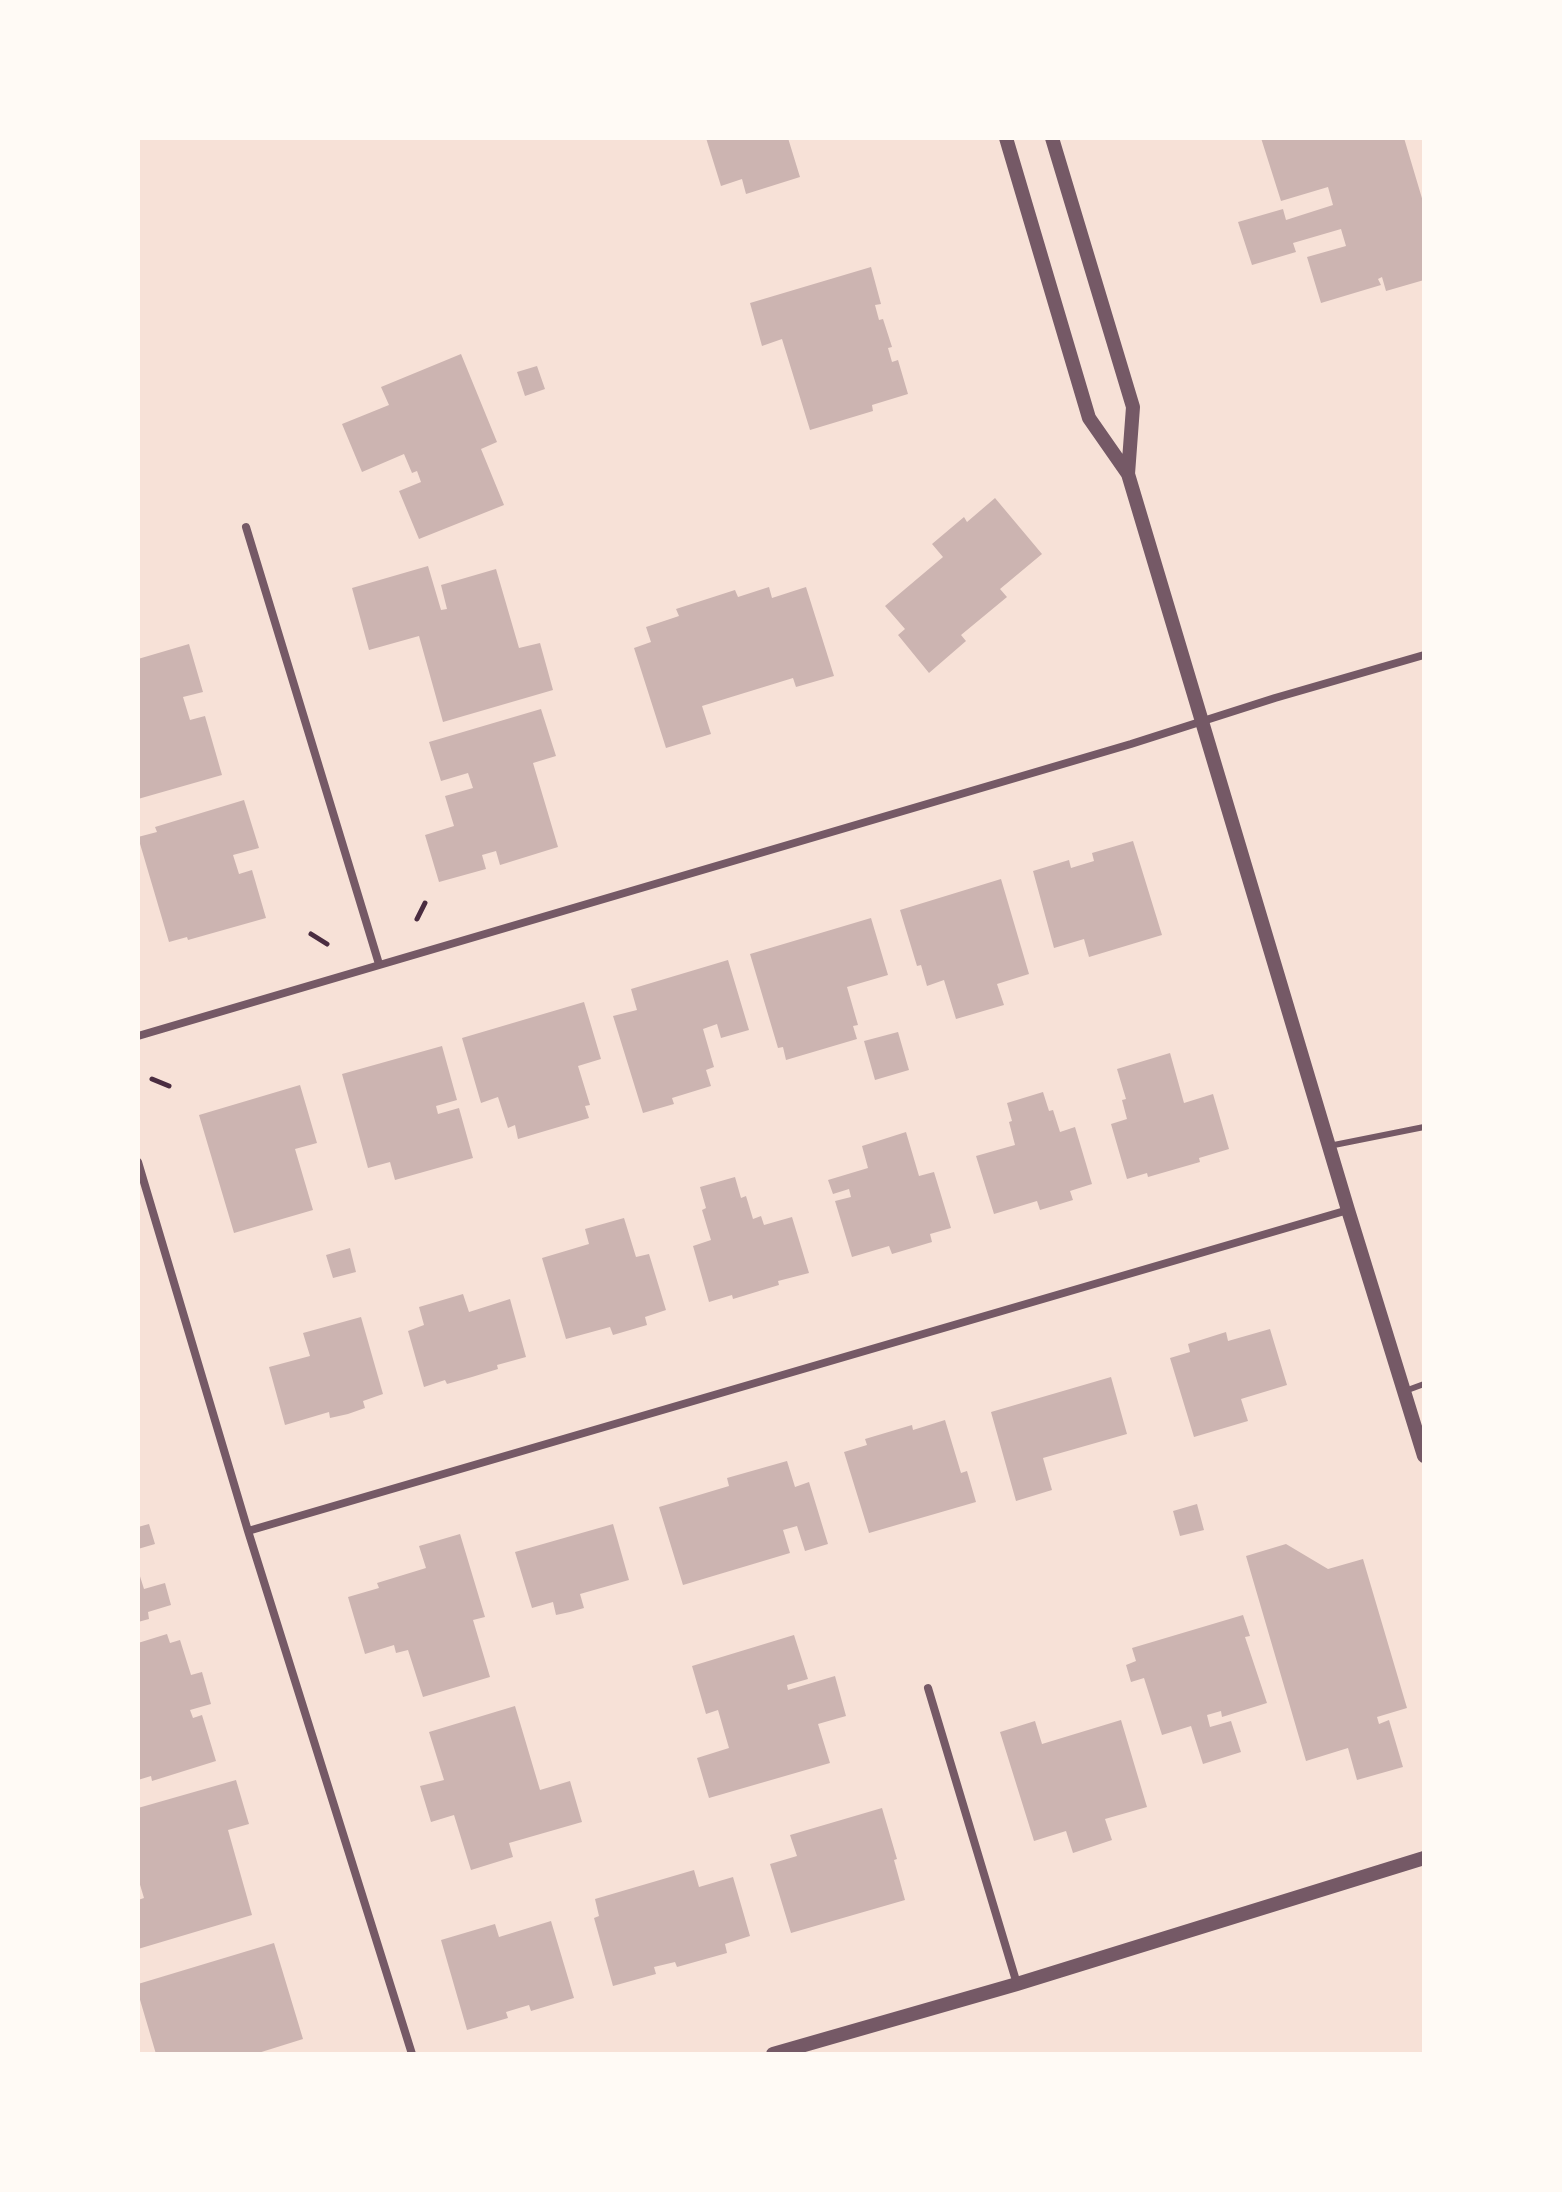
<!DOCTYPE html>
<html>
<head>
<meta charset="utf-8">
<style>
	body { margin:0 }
	#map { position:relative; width:1562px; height:2192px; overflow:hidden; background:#f7e1d7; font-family:Cabin,sans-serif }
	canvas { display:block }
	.frame { position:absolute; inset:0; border:140px solid #fffaf5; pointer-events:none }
</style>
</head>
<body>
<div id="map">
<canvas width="1562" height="2192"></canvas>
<div class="frame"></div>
</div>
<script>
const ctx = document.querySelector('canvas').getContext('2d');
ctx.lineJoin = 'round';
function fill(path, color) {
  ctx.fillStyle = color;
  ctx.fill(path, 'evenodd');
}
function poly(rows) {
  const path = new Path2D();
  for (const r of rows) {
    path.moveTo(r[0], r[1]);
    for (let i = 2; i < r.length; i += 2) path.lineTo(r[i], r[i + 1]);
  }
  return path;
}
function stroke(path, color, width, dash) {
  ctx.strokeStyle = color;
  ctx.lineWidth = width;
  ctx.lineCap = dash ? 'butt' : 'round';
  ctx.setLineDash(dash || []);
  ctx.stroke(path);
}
fill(poly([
	[706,138,788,138,800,177,746,194,742,179,721,186],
	[1261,138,1404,138,1424,205,1424,280,1386,291,1382,277,1378,279,1381,285,1321,303,1307,257,1346,246,1341,229,1293,243,1296,252,1252,265,1238,222,1283,209,1286,220,1333,205,1328,187,1281,201],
	[871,267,881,304,875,305,879,320,883,319,892,347,888,348,892,362,898,360,908,394,872,405,873,411,810,430,782,339,762,346,750,303],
	[461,354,497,442,481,449,504,505,419,539,399,491,421,482,417,471,412,473,404,454,362,472,342,424,389,405,381,387],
	[537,366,545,389,525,396,517,372],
	[995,498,1042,554,1000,589,1007,597,961,635,966,641,929,673,898,635,905,629,885,606,943,557,932,544,964,517,967,522],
	[428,566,441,610,447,609,441,585,496,569,519,648,540,643,553,690,443,722,419,636,369,650,352,588],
	[769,587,772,598,806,587,834,676,796,687,793,678,702,706,711,734,666,748,634,648,651,642,646,627,679,616,676,609,735,590,738,597],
	[189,644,203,692,183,697,190,720,205,716,222,775,138,799,138,659],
	[541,709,556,756,533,763,558,847,500,865,496,851,482,855,486,869,439,882,425,835,454,826,445,796,473,788,468,773,441,781,429,742],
	[244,800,259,848,233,855,239,874,252,870,266,918,188,940,187,937,169,942,138,837,157,832,155,827],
	[1133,841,1162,935,1089,957,1084,939,1054,948,1033,871,1069,860,1071,868,1094,861,1092,853],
	[1001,879,1029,974,997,984,1004,1005,956,1019,944,980,927,986,921,965,917,966,900,910],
	[871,918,888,975,847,987,858,1025,853,1026,857,1039,786,1060,783,1047,778,1048,750,954],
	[728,960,749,1030,721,1038,717,1024,703,1029,714,1067,706,1070,711,1086,672,1098,674,1104,643,1113,613,1016,637,1010,631,989],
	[584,1002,601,1059,578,1066,590,1105,585,1106,589,1118,518,1139,515,1125,508,1128,498,1097,481,1103,462,1038],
	[898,1032,909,1070,875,1080,864,1041],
	[442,1046,457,1100,436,1106,438,1114,459,1108,473,1158,395,1180,390,1162,368,1168,342,1074],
	[1170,1053,1184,1103,1213,1094,1229,1149,1199,1158,1200,1162,1148,1177,1147,1173,1127,1179,1111,1124,1127,1119,1122,1100,1126,1099,1117,1069],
	[300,1085,317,1143,295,1149,313,1210,234,1233,199,1115],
	[1043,1092,1049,1111,1053,1110,1060,1132,1075,1127,1092,1184,1070,1191,1073,1200,1040,1210,1037,1201,994,1214,976,1156,1015,1145,1009,1122,1012,1121,1007,1103],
	[906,1132,919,1176,934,1172,951,1228,930,1234,932,1242,892,1254,889,1246,852,1257,835,1201,851,1197,849,1189,833,1194,828,1180,868,1168,862,1146],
	[735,1177,741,1198,746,1196,753,1219,761,1216,764,1225,792,1217,809,1273,778,1281,779,1285,733,1299,732,1295,709,1302,693,1246,711,1240,702,1210,706,1208,700,1187],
	[624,1218,636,1257,649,1254,666,1310,645,1317,647,1325,613,1335,610,1327,566,1339,542,1258,589,1244,585,1229],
	[350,1248,356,1272,333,1278,326,1255],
	[463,1294,469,1312,510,1299,526,1357,497,1365,498,1369,472,1377,447,1384,445,1380,424,1387,408,1331,424,1325,419,1307],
	[361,1317,383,1394,363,1401,365,1408,348,1414,330,1418,329,1412,285,1425,269,1367,310,1356,303,1333],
	[1270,1329,1287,1385,1241,1399,1248,1421,1194,1437,1170,1358,1190,1352,1188,1344,1226,1332,1228,1341],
	[1111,1377,1127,1434,1043,1458,1052,1490,1016,1501,991,1412],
	[945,1420,961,1473,967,1471,976,1502,869,1533,844,1452,867,1445,865,1439,912,1425,913,1430],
	[787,1461,795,1487,809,1482,828,1544,805,1551,797,1526,783,1530,790,1553,683,1585,659,1507,729,1486,727,1478],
	[1197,1504,1204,1530,1180,1536,1173,1511],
	[149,1524,155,1544,138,1549,138,1527],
	[613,1524,629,1580,580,1594,584,1608,570,1612,556,1615,553,1602,532,1608,515,1552],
	[460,1534,485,1617,473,1620,490,1677,423,1697,408,1650,396,1653,394,1645,365,1654,348,1597,379,1588,377,1583,426,1568,419,1546],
	[1286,1544,1328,1569,1363,1559,1407,1708,1377,1717,1379,1724,1389,1720,1403,1767,1357,1780,1348,1748,1306,1761,1246,1556],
	[138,1570,144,1589,165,1583,171,1605,148,1612,149,1619,138,1622],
	[1243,1615,1250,1636,1245,1637,1267,1703,1222,1717,1221,1711,1207,1715,1210,1727,1231,1721,1241,1752,1203,1764,1191,1726,1162,1735,1144,1678,1131,1682,1126,1665,1136,1661,1132,1648],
	[167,1634,170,1643,180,1640,191,1675,202,1672,211,1704,190,1710,193,1718,202,1715,216,1761,152,1781,151,1776,138,1780,138,1643],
	[794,1635,808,1679,787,1685,788,1690,835,1676,846,1716,818,1724,830,1763,709,1798,697,1758,729,1748,718,1710,706,1714,692,1666],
	[515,1706,540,1790,570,1781,582,1822,509,1843,513,1857,471,1870,454,1815,431,1822,420,1786,444,1780,429,1732],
	[1121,1720,1147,1807,1105,1819,1112,1840,1073,1853,1066,1831,1034,1841,1000,1732,1035,1721,1042,1744],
	[236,1780,249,1824,228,1830,252,1915,138,1949,138,1900,144,1898,138,1878,138,1808],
	[882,1808,897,1859,894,1860,905,1900,791,1933,770,1864,797,1856,790,1835],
	[694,1870,699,1887,733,1877,750,1936,725,1944,727,1953,677,1967,675,1962,654,1967,656,1974,613,1986,594,1918,599,1916,595,1899],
	[551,1921,574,1998,531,2011,529,2005,506,2012,508,2018,467,2030,441,1940,495,1924,499,1937],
	[274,1943,303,2039,255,2054,156,2054,138,1993,138,1984]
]), '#ccb4b1');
stroke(poly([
	[417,919,425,903],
	[311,934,327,944],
	[152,1079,169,1086]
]), '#4a2c40', 5);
stroke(poly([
	[1329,1146,1424,1127],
	[1405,1391,1424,1384]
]), '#755966', 6);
stroke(poly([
	[246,527,379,964],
	[138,1036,1131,744,1275,698,1424,655],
	[138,1162,248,1531,412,2054],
	[248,1531,1348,1210],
	[928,1688,1017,1984]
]), '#755966', 8);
stroke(poly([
	[1006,138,1089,418,1128,474,1348,1210,1424,1456],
	[1052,138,1133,407,1128,474],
	[773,2054,1017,1984,1424,1858]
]), '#755966', 14);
</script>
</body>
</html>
